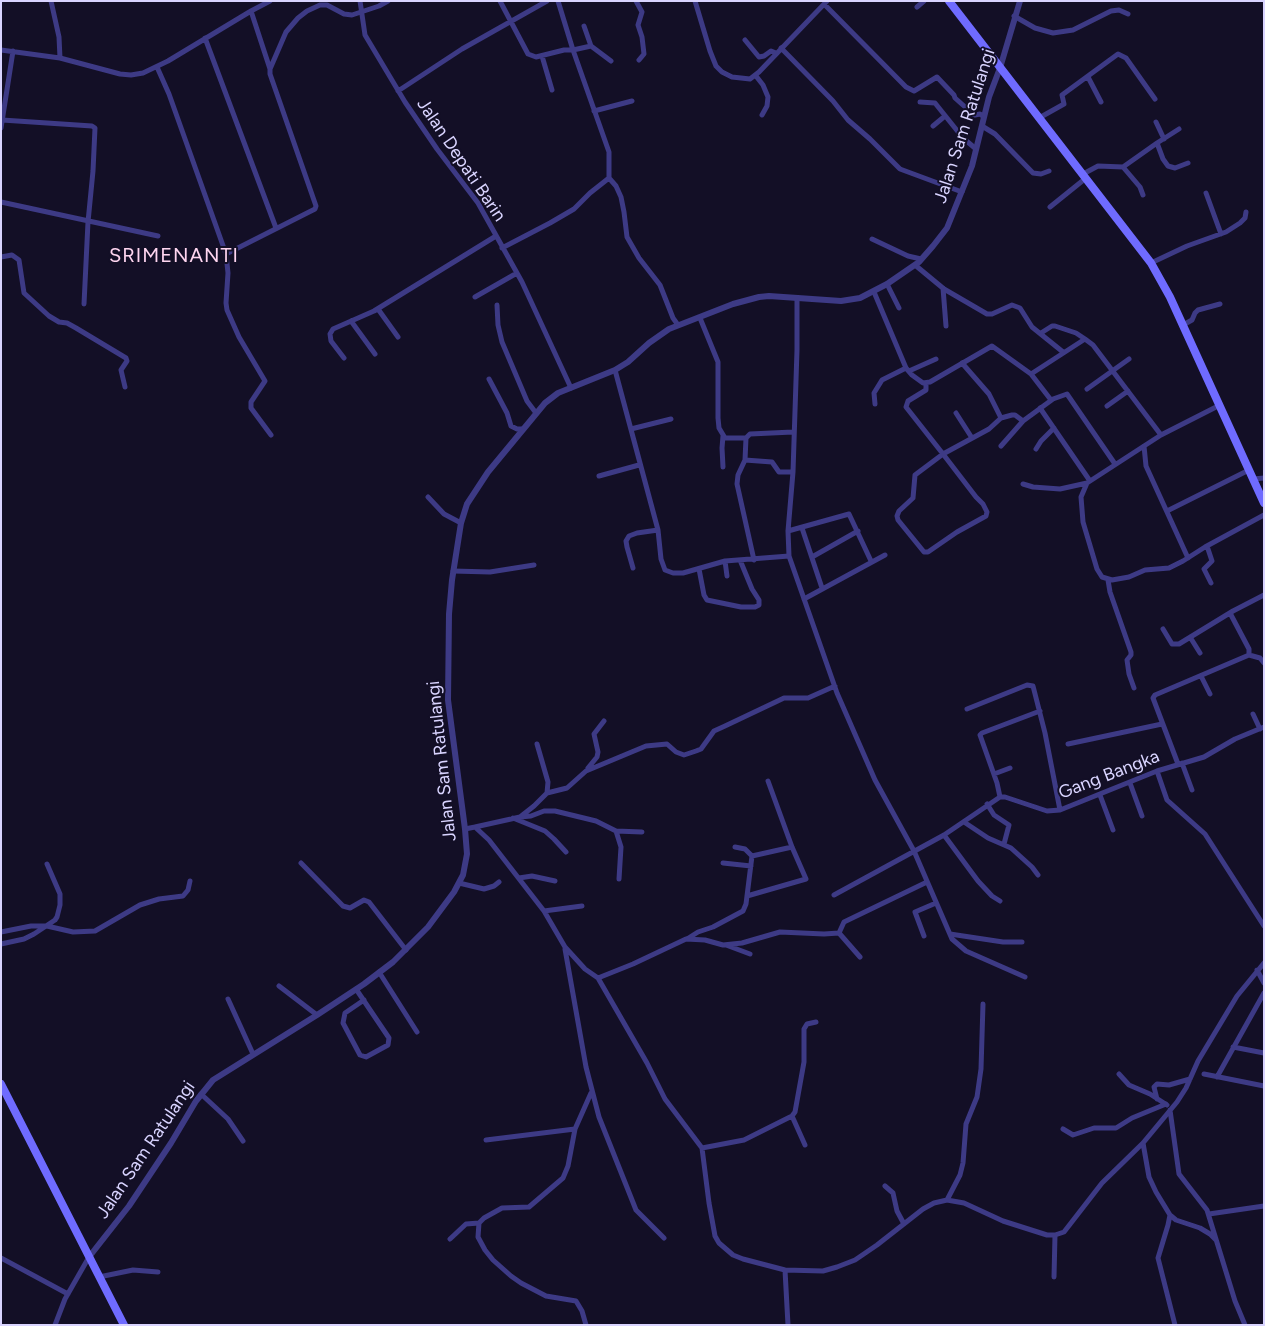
<!DOCTYPE html>
<style>
body{margin:0}
#map{position:relative;width:1265px;height:1326px;overflow:hidden;background:#130f26;font-family:Figtree,sans-serif}
canvas{display:block}
.frame{position:absolute;inset:0;border:2px solid #d9d4ff;pointer-events:none}
</style>
<div id="map">
<canvas width="1265" height="1326"></canvas>
<div class="frame"></div>
</div>
<script>
const g = document.querySelector('canvas').getContext('2d');
g.lineJoin = 'round';
const shape = rows => new Path2D(rows.map(r => 'M' + r).join(''));
function strokePath(path, color, width, dash) { g.strokeStyle = color; g.lineWidth = width; g.lineCap = dash ? 'butt' : 'round'; g.setLineDash(dash || []); g.stroke(path); }
function label(font, color, halo, rows, align = 'center') {
  g.font = font + ' Figtree,sans-serif'; g.lineWidth = 4; g.setLineDash([]); g.textBaseline = 'middle'; g.strokeStyle = halo; g.fillStyle = color; for (const [text, x, y, turn = 0] of rows) {
    g.save(); g.translate(x, y); g.rotate((+turn || 0) * Math.PI / 180); g.textAlign = isNaN(turn) ? turn : align; if (halo) g.strokeText(text, 0, 0); g.fillText(text, 0, 0); g.restore();
  }
}
const minor = shape([
 [51,1,59,37,60,58],
 [360,1,365,35,405,102,437,149,478,203,522,282,571,388],
 [500,1,528,54,536,57,564,50,573,50,609,152,609,178,616,186,621,197,624,212,627,237,639,258,660,285,673,318,678,325],
 [558,1,573,50,591,46,584,26],
 [636,1,642,12,638,25,642,37,644,54,639,60],
 [695,1,710,51,716,66,722,72,732,77,750,79,759,72,827,1],
 [824,4,906,87,914,91,937,77,954,95,955,98,973,114,975,115,980,114,984,117],
 [917,7,924,1],
 [1014,16,1035,28,1053,33,1073,30,1111,11,1119,10,1128,14],
 [205,38,276,228],
 [745,40,759,57,764,56,771,51,776,53],
 [591,46,611,61],
 [781,48,833,101,848,120,870,139,900,169,962,192],
 [1,50,60,58,120,74,131,75,143,73,168,61,251,11,270,1],
 [542,56,552,90],
 [157,67,169,94,226,254,228,273,226,303,227,310,239,337,265,381,251,402,251,408,271,435],
 [270,69,286,32,298,18,307,11,320,5,327,5,344,14,352,15,379,6,388,1],
 [756,76,763,85,768,97,767,106,762,115],
 [1088,77,1101,102],
 [398,91,462,49,547,1],
 [920,102,935,103,963,138,976,149],
 [594,111,632,101],
 [1039,118,1064,104,1062,95,1118,54,1126,58,1155,99],
 [2,120,92,126,95,128,93,171,88,222,84,304],
 [1156,122,1164,139],
 [933,126,945,116],
 [982,126,995,134,1033,173,1041,174,1049,171],
 [1,128,13,51],
 [1157,143,1179,129],
 [1123,167,1140,187,1143,195],
 [1083,174,1098,166,1123,167,1157,143,1163,159,1168,166,1175,168,1188,163],
 [1206,193,1221,234],
 [1,202,158,236],
 [1050,207,1086,178],
 [872,239,908,256,921,259],
 [502,248,550,223,574,209,590,193,609,178],
 [226,254,315,209,316,206,270,74,270,69,251,11],
 [1,257,12,255,19,260,24,293,49,316,59,322,67,323,76,328,126,358,127,361,121,370,125,387],
 [1151,263,1187,246,1226,232,1240,223,1245,218,1246,212],
 [915,265,944,289,987,314,992,314,1012,305,1020,308,1032,327,1063,352],
 [887,284,899,308],
 [943,288,946,326],
 [874,292,906,368,912,375,923,383,930,382,992,346,1031,374,1085,339,1093,345,1161,435],
 [475,297,517,273],
 [797,298,797,350,793,472,788,531,789,556,837,693,875,780,914,851,952,939,966,951,1025,977],
 [497,305,498,325,502,342,527,401,536,413],
 [378,309,398,337],
 [700,318,718,362,718,418,719,428,725,438,746,438],
 [351,321,375,354],
 [1183,325,1192,320,1195,313,1198,310,1220,304],
 [1041,333,1052,326,1055,326,1076,333,1085,339],
 [344,358,331,341,330,334,333,329,374,311,496,236],
 [962,363,989,394,1001,418],
 [615,370,658,530,661,559,665,570,673,573,683,573,725,561,789,556],
 [909,371,936,359],
 [1031,374,1051,400],
 [489,379,507,413,511,426,517,429,522,429],
 [926,383,926,390,908,401,906,407,943,454,976,497,983,504,987,512,986,516,957,532,928,552,924,552,898,520,897,516,899,511,913,498,915,475,943,454,989,429,1001,418,1012,415,1015,415,1023,421,1053,399,1067,394,1115,464],
 [1087,389,1129,359],
 [875,404,874,393,882,380,906,368],
 [1220,405,1161,435,1087,483,1081,497,1083,522,1097,569,1102,577,1112,580,1129,577,1145,570,1169,568,1183,561,1205,547,1264,515],
 [1107,406,1128,391],
 [1040,408,1090,481],
 [956,413,972,438],
 [631,429,671,419],
 [723,436,722,448,723,467],
 [1001,446,1023,421],
 [1144,446,1146,466,1188,558],
 [1036,449,1041,441,1054,428],
 [745,460,772,462,779,472,793,472],
 [599,476,639,465],
 [1253,479,1264,478],
 [1023,484,1033,487,1060,489,1087,483],
 [428,497,444,514,461,523],
 [1167,511,1249,470],
 [802,528,822,588],
 [788,531,849,514,871,561],
 [1207,546,1212,561,1204,569,1211,583],
 [812,557,858,531],
 [754,560,737,484,738,475,745,460,746,438,750,434,793,432],
 [725,561,727,576],
 [633,568,627,547,626,541,629,536,637,533,658,530],
 [699,569,704,595,707,600,741,607,755,607,759,605,759,600,752,589,740,560],
 [453,571,490,572,534,565],
 [1108,580,1110,592,1131,652,1131,655,1127,660,1129,674,1134,688],
 [804,599,885,555],
 [1163,629,1172,644,1179,644,1233,611,1264,595],
 [1190,637,1200,653],
 [1249,655,1260,658,1264,663],
 [1201,676,1210,694],
 [967,709,1027,685,1033,686,1045,733,1060,810],
 [1253,714,1260,729],
 [1068,744,1162,724],
 [1182,763,1192,790],
 [1178,764,1153,698,1155,695,1249,655,1249,649,1230,613],
 [588,768,597,757,598,752,594,734,604,721],
 [1157,771,1167,800,1205,834,1264,926],
 [994,774,1010,768],
 [1130,783,1142,816],
 [547,793,567,788,586,771,646,746,667,744,676,752,684,755,696,751,701,749,714,731,725,726,784,698,808,698,835,686],
 [1100,795,1113,830],
 [1000,797,997,783,980,735,982,733,1040,711],
 [987,804,994,815,1009,825,1004,844],
 [520,817,531,816,544,811,555,811,596,821,616,831,621,847,619,879],
 [513,818,545,831,554,839,566,852],
 [964,822,988,838,1011,848,1032,867,1038,875],
 [475,827,520,817,534,806,547,793,548,782,537,744],
 [465,829,475,827,489,840,544,911,565,947,585,969,598,978,647,1063,665,1099,702,1148,709,1203,715,1236,719,1243,733,1255,743,1259,785,1270,823,1271,837,1267,855,1260,877,1245,923,1209,934,1203,947,1200,964,1203,1003,1221,1047,1235,1055,1235,1064,1232,1102,1183,1143,1143,1177,1102,1186,1088,1198,1061,1237,996,1264,963],
 [616,831,642,832],
 [944,835,978,881,992,896,1000,901],
 [735,847,745,849,752,856],
 [301,863,343,906,350,908,364,900,369,902,406,950],
 [723,863,751,866],
 [519,878,532,876,555,881],
 [459,883,484,889,494,886,499,882],
 [834,895,944,835,1000,797,1005,797,1047,811,1060,810,1157,771,1204,757,1235,739,1264,727],
 [747,896,806,879,792,847,768,781],
 [544,911,582,906],
 [1,932,31,926,47,926,73,932,95,931,140,905,159,899,183,896,188,890,190,881],
 [839,933,860,957],
 [950,934,1003,942,1022,942],
 [924,936,915,912,936,903],
 [687,939,698,932,713,927,743,911,746,904,752,856,792,847],
 [1,944,24,939,34,934,55,920,57,917,60,905,60,894,47,864],
 [726,945,750,954],
 [565,949,586,1067,599,1117,636,1210,664,1238],
 [1257,970,1264,983],
 [379,972,417,1032],
 [598,978,633,964,686,939,705,940,723,945,742,943,780,932,824,934,839,933,844,922,927,882],
 [279,986,317,1015],
 [356,989,389,1038,388,1045,366,1057,360,1055,343,1023,345,1013,364,1000],
 [228,999,253,1054],
 [1233,1047,1264,1053],
 [1119,1074,1129,1085,1150,1094,1167,1105],
 [1204,1074,1264,1086],
 [1217,1077,1264,993],
 [201,1094,228,1119,243,1141],
 [1157,1099,1154,1087,1157,1084,1169,1085,1190,1079],
 [1170,1110,1179,1174,1207,1210,1235,1301,1245,1325],
 [792,1116,795,1112,804,1062,804,1029,807,1024,816,1022],
 [575,1129,568,1166,563,1178,529,1207,502,1208,484,1218,479,1223,478,1237,485,1250,493,1260,511,1276,521,1283,546,1296,576,1301,582,1311,586,1325],
 [1063,1129,1073,1135,1094,1128,1116,1128,1132,1118,1166,1104],
 [486,1140,575,1129,591,1093],
 [1143,1143,1149,1177,1156,1192,1170,1215,1176,1220,1200,1228,1210,1234,1216,1240],
 [702,1148,744,1140,792,1116,805,1145],
 [885,1186,893,1193,897,1211,904,1224],
 [947,1200,960,1175,963,1163,966,1124,977,1097,981,1069,983,1004],
 [1209,1214,1264,1206],
 [1170,1215,1168,1225,1158,1258,1175,1325],
 [450,1239,466,1224,479,1223],
 [1,1258,68,1294],
 [785,1270,788,1325],
 [99,1277,133,1270,158,1272],
 [1054,1277,1055,1235],
 [55,1325,65,1299,89,1257]
]);
const tertiary = shape([
 [89,1257,129,1206,171,1143,196,1101,213,1080,317,1015,364,984,393,962,428,927,454,892,463,875,467,854,465,829,448,700,449,614,452,580,461,523,467,504,488,472,545,403,558,393,615,370,628,362,649,343,669,329,733,304,759,297,769,296,841,301,860,298,887,284,919,262,933,246,947,228,972,166,989,97,1000,68,1020,1]
]);
const secondary = shape([
 [949,1,1151,263,1170,297,1264,503],
 [1,1084,124,1325]
]);
const streetNames = [
 ["Jalan Sam Ratulangi",965,126,-72],
 ["Jalan Depati Barin",461,160,56],
 ["Jalan Sam Ratulangi",442,761,-96],
 ["Gang Bangka",1109,775,-21],
 ["Jalan Sam Ratulangi",146,1150,-56]
];
const quarterNames = [
 ["SRIMENANTI",174,256]
];
strokePath(minor, '#3d3a85', 5);
strokePath(tertiary, '#3d3a85', 6);
strokePath(secondary, '#6f6bff', 8);
label('18px', '#d9d4ff', '#130f26', streetNames);
g.letterSpacing = '1px';
label('20px', '#ffd6f0', '#130f26', quarterNames);
g.letterSpacing = '0px';
</script>
